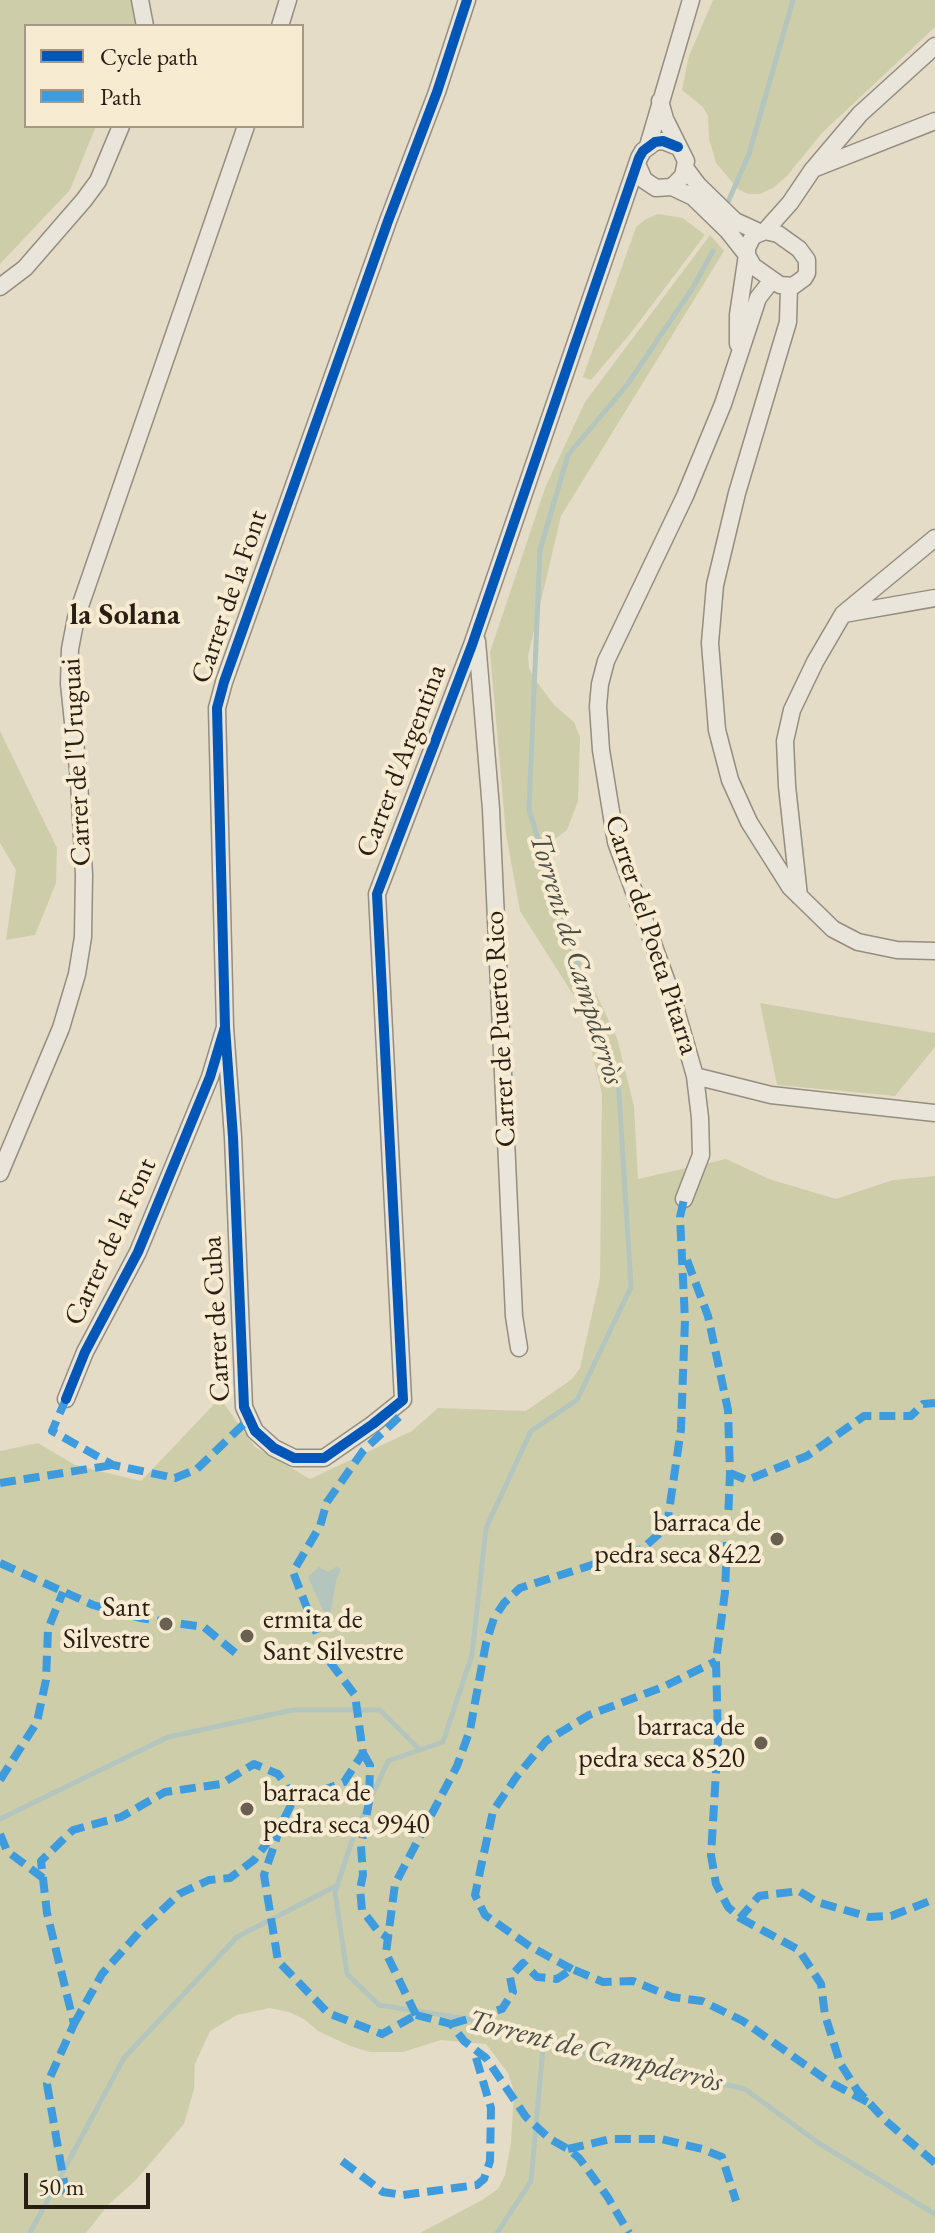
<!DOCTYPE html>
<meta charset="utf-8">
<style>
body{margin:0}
#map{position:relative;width:935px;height:2233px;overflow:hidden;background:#e5dcc7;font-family:"EB Garamond",serif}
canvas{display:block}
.legend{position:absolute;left:24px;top:24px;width:280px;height:104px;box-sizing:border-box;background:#f7ebd2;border:2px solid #a49986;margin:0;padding:10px 14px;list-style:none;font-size:24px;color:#281e13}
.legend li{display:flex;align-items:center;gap:16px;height:40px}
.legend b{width:40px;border:2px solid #a49986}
.scale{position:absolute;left:24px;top:2173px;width:126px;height:36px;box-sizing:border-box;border:4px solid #281e13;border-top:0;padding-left:10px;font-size:24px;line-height:28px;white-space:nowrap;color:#281e13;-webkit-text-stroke:6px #f7ebd2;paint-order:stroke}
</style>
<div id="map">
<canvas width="935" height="2233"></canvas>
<ul class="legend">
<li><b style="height:10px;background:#0057b8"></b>Cycle path</li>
<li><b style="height:10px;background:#3d9bde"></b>Path</li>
</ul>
<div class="scale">50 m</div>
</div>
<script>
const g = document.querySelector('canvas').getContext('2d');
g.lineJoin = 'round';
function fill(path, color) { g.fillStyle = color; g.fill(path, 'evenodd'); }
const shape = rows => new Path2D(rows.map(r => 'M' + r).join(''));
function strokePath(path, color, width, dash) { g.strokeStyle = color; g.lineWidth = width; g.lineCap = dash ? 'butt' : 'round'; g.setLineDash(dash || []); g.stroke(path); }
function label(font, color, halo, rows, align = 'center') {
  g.font = font + ' "EB Garamond",serif'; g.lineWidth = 8; g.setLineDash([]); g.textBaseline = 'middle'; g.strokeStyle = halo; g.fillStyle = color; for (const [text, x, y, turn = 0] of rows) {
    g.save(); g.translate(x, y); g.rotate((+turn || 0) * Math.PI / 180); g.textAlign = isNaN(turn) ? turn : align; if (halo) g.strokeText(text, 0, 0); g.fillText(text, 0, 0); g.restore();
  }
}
const green = shape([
 [0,0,148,0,137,26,26,26,26,126,96,126,70,190,0,264],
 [713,0,935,0,935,27,822,133,787,176,773,188,760,194,748,194,738,189,716,163,709,139,708,116,703,107,682,90,689,56],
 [658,214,683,218,705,235,630,334,591,380,583,377,636,227,646,219],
 [710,235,724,251,561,516,528,656,529,668,534,678,554,705,574,722,580,737,578,801,567,830,547,845,550,879,576,951,617,1038,634,1106,638,1179,726,1159,769,1179,836,1199,893,1180,935,1176,935,2233,420,2233,482,2200,498,2189,505,2175,511,2143,514,2092,508,2073,486,2044,441,2040,403,2052,370,2052,350,2046,318,2031,304,2019,289,2012,270,2008,237,2015,210,2031,195,2064,194,2089,184,2124,135,2181,108,2205,86,2233,0,2233,0,1451,38,1443,75,1465,141,1481,220,1398,255,1447,310,1479,412,1431,438,1408,526,1411,572,1379,580,1368,600,1278,602,1094,581,1007,520,911,506,834,490,652,545,488,585,402],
 [0,731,57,848,56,883,35,935,6,940,16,870,0,843],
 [760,1003,935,1033,935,1047,895,1096,777,1085]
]);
const water = shape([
 [319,1567,328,1572,336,1567,341,1569,336,1581,329,1623,308,1577]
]);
const stream = shape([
 [728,202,749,154,793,0],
 [713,251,692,289,627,385,568,455,540,550,529,809,565,931,595,1008,618,1078,631,1287,577,1400,531,1431,486,1528,472,1655,443,1742,388,1761,354,1835,335,1892,347,1974,379,2005,524,2028,586,2053,745,2089,820,2144,935,2214],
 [0,1819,168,1737,293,1710,380,1710,420,1750],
 [30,2233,124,2058,237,1937,338,1885],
 [497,2233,531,2181,544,2037]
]);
const street = shape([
 [140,0,145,26],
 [280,26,288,0],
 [648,146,691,0],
 [638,166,644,180,656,188,672,187,683,176,686,161,665,119,660,101],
 [815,167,860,114,935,46],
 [686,169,698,185,735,221,759,232],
 [672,187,693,197,728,231,747,255,753,266,780,285,793,286,804,278,807,273,807,260,799,249,778,234,765,231,753,236,747,248,747,255,738,315,738,344],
 [765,231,790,203,813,169,935,121],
 [789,286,788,322,737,493,715,585,710,643,717,730,730,780,749,822,790,887,833,929,858,942,897,950,935,951],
 [0,287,25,268,84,200,98,181,121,126],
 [844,614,935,598],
 [477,641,491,809,514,1316,519,1348],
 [799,896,787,786,785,741,792,710,815,662,843,614,935,538],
 [225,1027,233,1137,244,1407,255,1431,274,1448,294,1458,324,1458,373,1424,403,1400,377,894,472,645,639,158,643,151,655,142,663,141,678,147],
 [695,1076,771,1095,935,1113],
 [0,1173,61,1028,77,974,83,937,84,875,79,780,69,684,70,649,76,618,246,126],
 [684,1199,701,1155,700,1118,695,1076,672,996,616,842,601,750,598,706,600,684,606,661,685,496,723,404,758,298,772,280],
 [66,1399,85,1352,138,1252,210,1077,225,1027,217,708,224,682,388,221,437,92,467,0]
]);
const quiet = shape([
 [687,1260,708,1316,728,1410,730,1473,725,1592,716,1661,718,1739,711,1855,716,1884,728,1907,740,1918,759,1896,799,1891,817,1902,869,1917,891,1916,935,1899],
 [66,1399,52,1431,113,1465,175,1478,197,1469,248,1420],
 [399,1417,363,1451,327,1502,320,1526,293,1572,326,1657,355,1695,363,1753,344,1782,292,1803,281,1825,264,1875,278,1961,328,2013,382,2034,416,2015],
 [730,1473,747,1480,807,1456,864,1416,911,1416,923,1404,935,1403],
 [0,1483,113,1465],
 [0,1563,93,1605,140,1618,204,1627,239,1656],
 [363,1753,370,1765,369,1802,361,1846,363,1875,360,1889,362,1910,378,1931,388,1938],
 [0,1780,37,1722,46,1680,48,1629,63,1592],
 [0,1834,7,1851,43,1878],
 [740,1918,799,1950,821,1984,825,2015,840,2063,857,2090,886,2121,935,2163],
 [572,1969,531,1947,485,1915,475,1895,493,1811,517,1776,546,1741,589,1715,663,1687,716,1661],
 [416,2015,386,1953,395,1884,457,1766,470,1730,486,1643,494,1618,504,1603,520,1588,642,1549,661,1532,668,1518,681,1429,685,1320,680,1217,684,1199],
 [416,2015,451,2024,464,2041,486,2058,526,2117,550,2139,568,2149,579,2158,607,2196,629,2233],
 [74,2024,102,1974,141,1930,179,1894,209,1880,230,1878,254,1860,273,1835],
 [451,2024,502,2009,513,1992,510,1977,523,1963,537,1977,557,1979,572,1969,603,1982,633,1981,672,1997,702,2001,743,2021,828,2081,869,2103],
 [568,2149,611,2139,661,2139,702,2149,722,2157,736,2201],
 [342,2161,383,2192,403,2195,477,2185,484,2179,490,2161,491,2108,474,2051],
 [66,2194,47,2084,74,2024,47,1913,41,1861,73,1830,121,1817,165,1792,221,1784,254,1764,278,1774,286,1785,292,1803]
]);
const cycleway = shape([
 [225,1027,233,1137,244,1407,255,1431,274,1448,294,1458,324,1458,373,1424,403,1400,377,894,472,645,639,158,643,151,655,142,663,141,678,147],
 [66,1399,85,1352,138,1252,210,1077,225,1027,217,708,224,682,388,221,437,92,467,0]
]);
const markers = [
 [777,1539,8,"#6a6052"],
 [166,1624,8,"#6a6052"],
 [247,1636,8,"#6a6052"],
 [761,1743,8,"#6a6052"],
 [247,1809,8,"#6a6052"]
];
const streetNames = [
 ["Carrer de la Font",230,597,-71],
 ["Carrer d'Argentina",402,761,-69],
 ["Carrer de l'Uruguai",77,762,-93],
 ["Carrer del Poeta Pitarra",651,935,72],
 ["Carrer de Puerto Rico",501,1029,-93],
 ["Carrer de la Font",111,1242,-65],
 ["Carrer de Cuba",217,1319,-93]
];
const poiNames = [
 ["barraca de",761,1523],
 ["pedra seca 8422",761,1555],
 ["Sant",150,1608],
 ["Silvestre",150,1640],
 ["ermita de",263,1620,"left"],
 ["Sant Silvestre",263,1652,"left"],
 ["barraca de",745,1727],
 ["pedra seca 8520",745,1759],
 ["barraca de",263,1793,"left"],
 ["pedra seca 9940",263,1825,"left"]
];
const neighbourhoodNames = [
 ["la Solana",125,616]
];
const waterNames = [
 ["Torrent de Campderròs",576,959,73],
 ["Torrent de Campderròs",595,2052,14]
];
fill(green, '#cdcea9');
fill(water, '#b3c5bd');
strokePath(stream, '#b3c5bd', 5);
strokePath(street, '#948d80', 19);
strokePath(street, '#eae5db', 16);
strokePath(quiet, '#3d9bde', 8, [16, 8]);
strokePath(cycleway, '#0057b8', 10);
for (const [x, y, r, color] of markers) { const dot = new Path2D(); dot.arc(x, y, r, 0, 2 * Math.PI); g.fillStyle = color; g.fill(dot); strokePath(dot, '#f7ebd2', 3); }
label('28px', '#281e13', '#f7ebd2', streetNames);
label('28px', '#281e13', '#f7ebd2', poiNames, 'right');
label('bold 30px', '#281e13', '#f7ebd2', neighbourhoodNames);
label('italic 30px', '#4b4d45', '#f7ebd2', waterNames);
</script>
